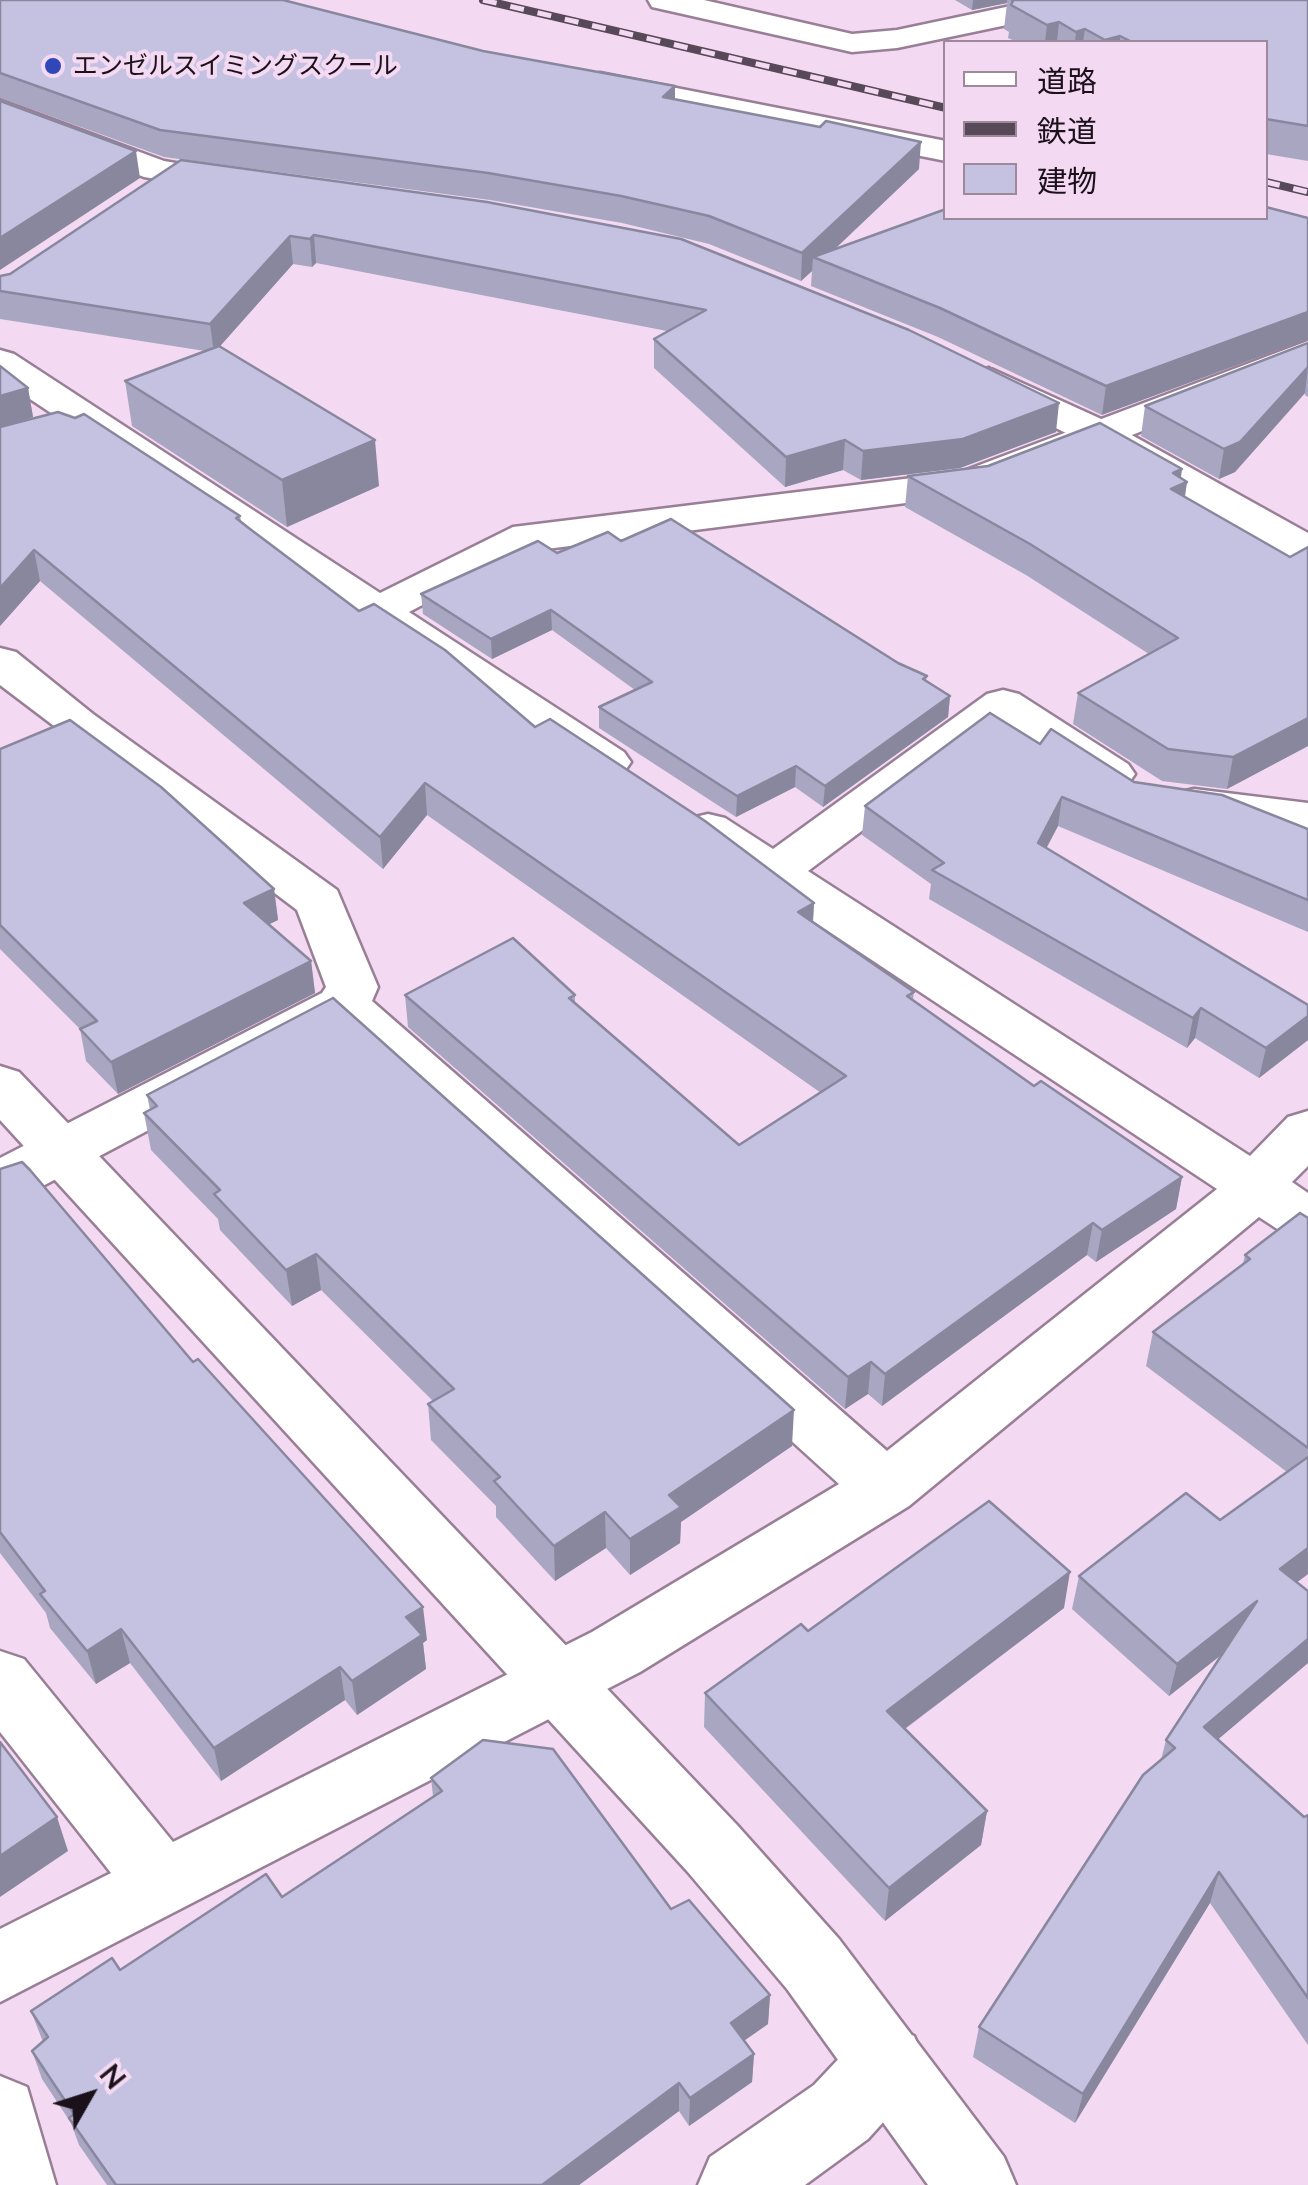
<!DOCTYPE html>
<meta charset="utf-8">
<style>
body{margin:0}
#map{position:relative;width:1308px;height:2185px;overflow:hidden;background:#f4d9f2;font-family:Lato,"Noto Sans JP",sans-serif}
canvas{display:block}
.legend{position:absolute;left:943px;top:40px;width:325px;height:180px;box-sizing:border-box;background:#f4d9f2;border:2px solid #9d899c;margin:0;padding:12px 18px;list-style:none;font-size:30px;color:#1a111a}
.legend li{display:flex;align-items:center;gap:20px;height:50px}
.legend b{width:50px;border:2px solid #9d899c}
.north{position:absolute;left:40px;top:2045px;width:100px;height:100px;-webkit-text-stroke:8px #f4d9f2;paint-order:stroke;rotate:51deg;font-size:28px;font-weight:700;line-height:40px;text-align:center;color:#1a111a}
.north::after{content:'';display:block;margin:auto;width:35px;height:45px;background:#1a111a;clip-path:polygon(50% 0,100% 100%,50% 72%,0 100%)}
</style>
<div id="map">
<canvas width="1308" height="2185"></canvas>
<ul class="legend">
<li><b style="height:12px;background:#fff"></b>道路</li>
<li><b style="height:12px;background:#574957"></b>鉄道</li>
<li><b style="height:28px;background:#c4c1e1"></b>建物</li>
</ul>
<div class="north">N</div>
</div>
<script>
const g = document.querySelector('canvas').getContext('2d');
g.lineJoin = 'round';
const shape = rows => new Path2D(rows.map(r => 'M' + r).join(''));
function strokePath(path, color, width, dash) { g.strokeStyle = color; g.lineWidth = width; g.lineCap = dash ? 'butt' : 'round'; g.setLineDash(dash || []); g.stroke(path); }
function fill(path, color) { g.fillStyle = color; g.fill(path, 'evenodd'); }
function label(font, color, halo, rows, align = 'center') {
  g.font = font + ' Lato,"Noto Sans JP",sans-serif'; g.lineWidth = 8; g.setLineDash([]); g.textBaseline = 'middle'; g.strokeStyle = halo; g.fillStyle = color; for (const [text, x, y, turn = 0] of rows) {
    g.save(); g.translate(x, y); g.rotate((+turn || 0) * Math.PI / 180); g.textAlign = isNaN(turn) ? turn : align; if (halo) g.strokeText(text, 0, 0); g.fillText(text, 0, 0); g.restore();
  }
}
const street = shape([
 [648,0,704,0,852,34,897,30,1039,0,1098,0,1083,9,897,48,852,52,652,7,648,0],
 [600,73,946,141,946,161,588,90,584,83,588,76,600,73],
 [1308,341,1308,366,984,493,523,552,409,612,624,752,631,762,624,772,607,776,590,772,0,379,0,350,14,354,380,593,513,527,961,472,1308,341],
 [0,648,16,652,93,714,337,890,378,987,372,1001,887,1451,1217,1189,691,840,683,829,691,818,708,814,725,818,773,849,987,694,1003,690,1019,694,1128,764,1135,774,1128,784,1111,789,1094,784,1004,725,808,871,1250,1156,1288,1117,1308,1111,1308,1166,1292,1182,1308,1193,1308,1242,1288,1236,1259,1217,909,1506,640,1672,0,2002,0,1929,111,1873,0,1732,0,1651,24,1659,173,1842,592,1632,839,1484,338,1030,20,1198,0,1204,0,1158,322,993,326,987,297,910,0,685,0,648],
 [1194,789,1308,803,1308,833,1177,815,1170,804,1177,793,1194,789],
 [887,2025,914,2036,925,2062,914,2088,868,2139,805,2185,698,2185,710,2157,814,2085,860,2036,887,2025],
 [0,2076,27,2087,56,2185,0,2185,0,2076]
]);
const secondary = shape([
 [0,100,164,161,240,174,252,177,257,184,252,191,240,194,144,177,0,122,0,100],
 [989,368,1110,423,1308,533,1308,564,1293,560,1082,441,975,388,969,380,975,372,989,368],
 [0,1066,19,1072,737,1825,839,1939,1004,2157,1016,2185,928,2185,787,1989,687,1871,0,1120,0,1066]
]);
const rail = shape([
 [483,0,946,108],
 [1266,182,1308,192]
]);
const wall = shape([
 [0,0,483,51,675,86,675,99,919,169,835,249,1266,218,1102,415,938,337,811,286,812,271,801,281,709,244,622,223,490,200,164,157,0,98],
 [955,0,1308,0,1308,161,1266,154,1266,42,1017,42,1008,38,1009,32,1004,29,1007,3,972,10],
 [487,202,1056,432,960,468,861,480,843,470,785,487,654,368,654,339,667,331,316,263,312,267,293,264,220,346,379,486,287,527,132,426,125,381,205,351,0,319,0,276],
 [1308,343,1308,397,1305,395,1305,393,1235,472,1219,479,1141,436,1145,406],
 [0,366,28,388,33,417,11,424,58,412,75,418,84,414,240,516,241,521,250,529,359,611,374,604,445,650,535,727,550,719,705,821,814,903,813,923,914,992,913,1000,1034,1086,1041,1081,1182,1177,1176,1209,1096,1262,1087,1255,882,1406,868,1394,845,1409,408,1027,405,995,513,938,575,995,575,1004,739,1145,821,1093,427,815,383,869,40,581,0,626],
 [908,476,1187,482,1185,497,1290,557,1308,547,1308,746,1227,789,1162,781,1073,724,1078,693,1149,654,1026,575,905,507],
 [621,541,927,676,926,681,950,696,948,717,823,807,795,787,736,817,599,728,599,707,635,690,552,630,492,659,423,614,421,594,557,553],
 [1040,744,1134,782,1308,829,1308,932,1058,826,1046,848,1308,1005,1308,1040,1259,1078,1195,1038,1187,1048,929,899,931,884,862,835,865,806],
 [0,749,274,889,278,920,268,925,311,961,315,993,118,1094,86,1061,80,1029,0,949],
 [147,1095,792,1446,681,1522,680,1543,630,1575,606,1548,555,1581,496,1517,496,1506,431,1440,428,1404,433,1401,321,1290,292,1306,220,1230,218,1219,151,1150,144,1113,150,1110],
 [0,1169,427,1640,423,1643,426,1669,357,1715,345,1700,221,1781,130,1663,96,1684,50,1628,46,1613,0,1553],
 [1308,1218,1308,1574,1297,1582,1308,1591,1308,1663,1218,1739,1304,1817,1308,1815,1308,2045,1210,1903,1075,2123,973,2057,979,2027,1161,1760,1166,1740,1222,1654,1169,1696,1072,1609,1079,1576,1220,1520,1287,1472,1146,1366,1153,1332,1243,1264,1245,1255],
 [1064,1608,905,1729,987,1811,981,1845,885,1921,704,1727,705,1693,808,1631],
 [431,1778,671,1909,770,1995,768,2024,744,2041,754,2054,752,2082,689,2126,679,2111,579,2185,107,2185,79,2145,71,2123,42,2079,32,2051,43,2042,31,2011,282,1897,433,1796]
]);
const shadedWall = shape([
 [973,0,1007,0,1007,3,972,10],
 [1059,22,1057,42,1045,42,1047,25],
 [1085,29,1083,42,1075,42,1076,32],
 [1120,36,1120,42,1105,42,1105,40],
 [675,86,675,112,663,97],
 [921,142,919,169,822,261,813,257,812,271,801,281,802,253],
 [136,151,140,178,0,270,0,238],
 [314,235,316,263,312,267,310,239],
 [290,236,293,264,214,353,210,324],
 [1308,312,1308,339,1102,415,1106,386],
 [1308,367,1305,393,1235,472,1219,479,1224,449],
 [28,388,33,417,0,428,0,396],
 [1059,403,1056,432,960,468,861,480,863,451],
 [375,440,379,486,287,527,282,480],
 [845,440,843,470,785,487,786,457],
 [1182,469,1180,485,1187,482,1182,512,1166,520,1173,473],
 [34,550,40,581,0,626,0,588],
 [551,610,552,630,492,659,491,639],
 [950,696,948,717,823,807,825,786],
 [1308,718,1308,746,1227,789,1233,757],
 [796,766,795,787,736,817,737,796],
 [425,783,427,815,383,869,380,837],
 [1062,797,1058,826,1034,872,1038,843],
 [274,889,278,920,248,934,244,903],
 [814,903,812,935,798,912],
 [311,961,315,993,118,1094,111,1062],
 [1201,1008,1195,1038,1187,1048,1193,1018],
 [1308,1016,1308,1040,1259,1078,1266,1048],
 [1182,1177,1176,1209,1096,1262,1102,1230],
 [1093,1223,1087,1255,882,1406,885,1374],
 [316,1254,321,1290,292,1306,286,1270],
 [871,1362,868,1394,845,1409,848,1377],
 [794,1410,792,1446,681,1522,680,1543,630,1575,630,1539,669,1495],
 [605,1512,606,1548,555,1581,554,1546],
 [1308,1548,1308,1574,1271,1602,1280,1569],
 [1070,1572,1064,1608,883,1745,887,1711],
 [1257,1601,1248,1634,1169,1696,1177,1664],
 [423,1607,427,1640,423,1643,426,1669,357,1715,352,1681,406,1617],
 [121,1629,130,1663,96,1684,87,1651],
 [1308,1639,1308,1663,1195,1759,1204,1727],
 [340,1667,345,1700,221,1781,214,1748],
 [987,1811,981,1845,885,1921,889,1888],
 [57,1817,68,1851,0,1897,0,1856],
 [1219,1872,1210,1903,1075,2123,1083,2094],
 [770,1995,768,2024,729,2051,731,2023],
 [754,2054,752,2082,689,2126,690,2098],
 [679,2083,679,2111,579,2185,542,2185]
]);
const building = shape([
 [0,0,283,0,483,51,675,86,663,97,820,127,826,121,921,142,802,253,709,216,621,196,488,173,160,130,0,73,0,0],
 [1012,0,1308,0,1308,126,1266,119,1266,42,1132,42,1120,36,1105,40,1085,29,1076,32,1059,22,1047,25,1011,5,1013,1,1012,0],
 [0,101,136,151,0,238,0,101],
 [181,160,487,202,681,239,909,330,1059,403,963,439,863,451,845,440,786,457,654,339,706,310,314,235,310,239,290,236,210,324,0,291,0,276,10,274,181,160],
 [1266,207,1308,218,1308,312,1106,386,940,308,813,257,946,209,946,218,1266,218,1266,207],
 [1308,343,1308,367,1240,442,1224,449,1145,406,1308,343],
 [219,346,375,440,282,480,125,381,219,346],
 [0,366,28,388,0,396,0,366],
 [58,412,75,418,84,414,240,516,236,518,250,529,359,611,374,604,445,650,535,727,550,719,705,821,814,903,798,912,914,992,907,996,1034,1086,1041,1081,1182,1177,1102,1230,1093,1223,885,1374,871,1362,848,1377,405,995,513,938,575,995,569,998,739,1145,846,1076,425,783,380,837,34,550,0,588,0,427,58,412],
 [1100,423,1182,469,1173,473,1187,482,1171,489,1290,557,1308,547,1308,718,1233,757,1168,749,1078,693,1178,638,1030,544,908,476,988,466,1100,423],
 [671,519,898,663,927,676,923,679,950,696,825,786,796,766,737,796,599,707,652,682,551,610,491,639,421,594,538,541,557,553,608,532,621,541,671,519],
 [990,713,1040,744,1051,729,1134,782,1222,795,1308,829,1308,900,1062,797,1038,843,1308,1005,1308,1016,1266,1048,1201,1008,1193,1018,932,870,944,863,865,806,990,713],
 [70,720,161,787,274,889,244,903,311,961,111,1062,80,1029,97,1021,0,925,0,749,70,720],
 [333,998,794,1410,669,1495,681,1507,630,1539,605,1512,554,1546,494,1481,500,1477,428,1404,454,1389,316,1254,286,1270,214,1194,220,1190,144,1113,157,1106,147,1095,333,998],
 [22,1162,30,1170,193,1362,198,1359,423,1607,406,1617,422,1635,352,1681,340,1667,214,1748,121,1629,87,1651,40,1594,45,1591,0,1532,0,1169,22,1162],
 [1300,1213,1308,1218,1308,1448,1153,1332,1250,1259,1245,1255,1300,1213],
 [1308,1457,1308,1548,1280,1569,1308,1591,1308,1639,1204,1727,1304,1817,1308,1815,1308,1998,1219,1872,1083,2094,979,2027,1143,1775,1175,1748,1166,1740,1257,1601,1177,1664,1079,1576,1186,1493,1220,1520,1308,1457],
 [989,1501,1070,1572,887,1711,987,1811,889,1888,705,1693,801,1624,808,1631,989,1501],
 [483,1740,553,1749,671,1909,689,1900,770,1995,731,2023,754,2054,690,2098,679,2083,542,2185,116,2185,69,2118,74,2114,32,2051,48,2037,31,2011,112,1958,120,1970,266,1874,282,1897,442,1791,431,1778,483,1740],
 [0,1742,57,1817,0,1856,0,1742]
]);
const markers = [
 [53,66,10,"#3047b8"]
];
const farPoinames = [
 ["エンゼルスイミングスクール",73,66]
];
strokePath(street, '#987f96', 5);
strokePath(secondary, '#987f96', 5);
fill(street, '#fff');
fill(secondary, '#fff');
strokePath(rail, '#574957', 8);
strokePath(rail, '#f4d9f2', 5, [14]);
fill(wall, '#a9a6c2');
fill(shadedWall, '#89879e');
fill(building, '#c4c1e1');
strokePath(building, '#89879e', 2.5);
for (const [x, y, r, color] of markers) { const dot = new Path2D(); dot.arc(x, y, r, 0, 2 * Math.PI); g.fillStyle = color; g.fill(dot); strokePath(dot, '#f4d9f2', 4); }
label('25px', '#1a111a', '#f4d9f2', farPoinames, 'left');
</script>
